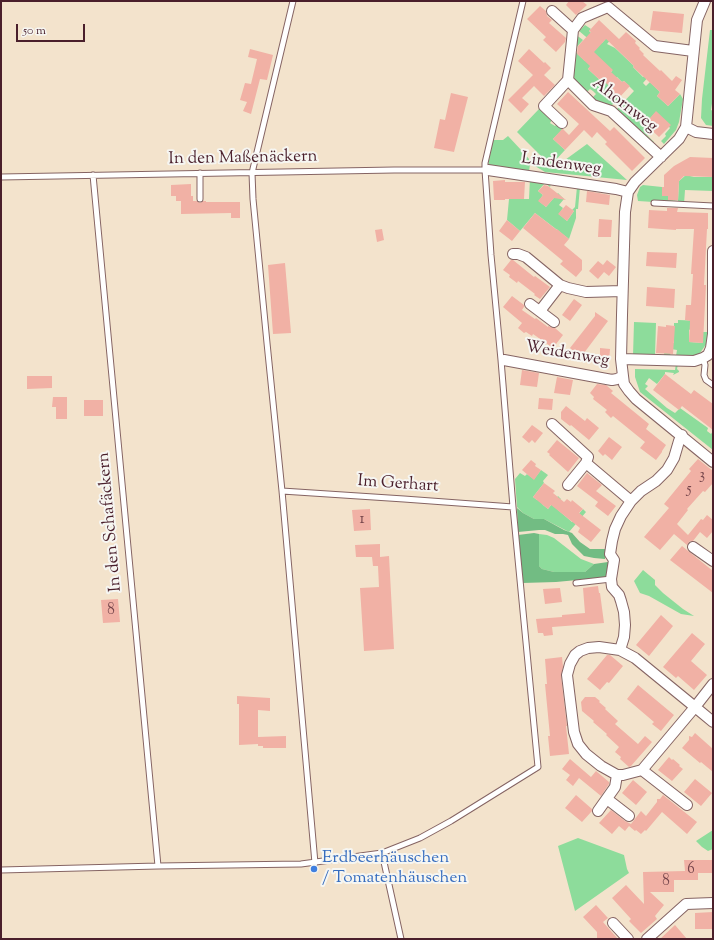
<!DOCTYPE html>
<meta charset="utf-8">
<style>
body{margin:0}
#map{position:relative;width:714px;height:940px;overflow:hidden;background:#f3e3cc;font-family:"Sorts Mill Goudy",serif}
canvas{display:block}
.frame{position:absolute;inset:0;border:2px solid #4a1f2b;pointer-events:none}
.scale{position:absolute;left:16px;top:24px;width:69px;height:18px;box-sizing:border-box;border:2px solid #4a1f2b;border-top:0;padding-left:5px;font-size:12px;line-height:14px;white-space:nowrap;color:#4a1f2b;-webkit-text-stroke:3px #f6f6f2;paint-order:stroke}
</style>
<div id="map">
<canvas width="714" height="940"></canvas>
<div class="frame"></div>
<div class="scale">50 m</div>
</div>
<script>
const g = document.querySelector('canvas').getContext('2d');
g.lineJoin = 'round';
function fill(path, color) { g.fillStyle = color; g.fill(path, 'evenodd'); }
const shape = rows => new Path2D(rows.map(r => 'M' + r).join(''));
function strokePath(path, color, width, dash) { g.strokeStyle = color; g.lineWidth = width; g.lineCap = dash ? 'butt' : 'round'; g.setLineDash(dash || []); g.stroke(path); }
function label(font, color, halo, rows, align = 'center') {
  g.font = font + ' "Sorts Mill Goudy",serif'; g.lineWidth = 4; g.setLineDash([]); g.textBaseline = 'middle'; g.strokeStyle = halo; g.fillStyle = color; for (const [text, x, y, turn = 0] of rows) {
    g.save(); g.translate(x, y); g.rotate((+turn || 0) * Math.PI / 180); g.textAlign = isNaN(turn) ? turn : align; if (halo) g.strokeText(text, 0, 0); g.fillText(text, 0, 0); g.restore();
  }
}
const green = shape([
 [585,25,591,29,589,31,602,43,610,34,613,37,607,44,615,48,634,66,633,67,643,77,656,68,643,83,646,86,650,82,660,92,657,96,668,106,680,94,683,99,679,122,676,130,664,144,661,141,666,136,665,134,670,128,656,112,645,124,652,130,647,135,654,142,651,145,615,111,634,91,624,81,622,82,617,77,609,85,614,91,612,93,618,99,612,105,607,107,591,99,596,94,593,91,590,89,585,94,571,81,575,34,583,40,574,50,585,61,591,41,579,31],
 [598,57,612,71,602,82,588,69],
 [710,30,713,30,713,97,711,110,713,111,713,126,706,125,701,118,702,99],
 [539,109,546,109,554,117,550,123,555,126,557,124,563,129,553,139,565,150,553,163,558,165,587,144,627,180,545,172,535,166,536,159,544,159,517,132],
 [508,136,523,152,529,159,530,164,529,172,488,165,493,140,503,140],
 [686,175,694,177,713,177,713,191,685,190,684,204,638,201,637,195,640,187,643,185,662,187,662,196,668,196,668,200,678,201,679,181],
 [530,178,552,181,550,187,545,183,538,191,543,195,539,201,546,207,558,193,564,199,559,205,563,208,559,214,567,221,574,211,572,210,575,207,577,187,580,187,578,209,576,209,576,218,569,239,535,213,520,231,507,220,509,199,529,199],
 [678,320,704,321,689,330,689,342,703,343,703,332,708,332,707,343,700,353,696,355,688,357,676,356,677,350,671,349,670,356,664,355,665,343,674,343,674,323,678,323],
 [634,322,656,323,655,356,633,356],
 [676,363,678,364,677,369,679,371,679,372,673,375,674,373,665,372,665,374,657,384,649,378,645,384,648,386,645,389,667,408,675,413,680,408,708,428,707,431,711,434,713,431,713,450,640,392,635,377,635,369,675,370],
 [541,470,548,475,543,481,544,483,533,497,537,500,539,499,543,505,548,509,558,496,561,499,559,502,558,510,572,522,583,509,586,512,569,532,544,519,534,519,523,513,517,507,515,479,520,473,525,476,527,474,534,479],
 [539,534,547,535,554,538,581,559,594,564,585,572,554,572,542,569,539,566],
 [643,570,655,580,655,585,663,593,683,609,694,616,681,614,649,596,640,593,634,581],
 [713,830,713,849,708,851,702,847,696,841],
 [578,838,624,855,627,869,629,873,575,911,558,846]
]);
const forest = shape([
 [517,508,523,513,534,519,544,519,564,530,572,533,580,542,590,549,605,549,605,559,594,558,584,556,572,544,568,535,563,534,555,534,545,530,539,530,518,532],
 [534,533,539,534,539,566,542,569,554,572,585,572,594,564,608,562,609,577,556,582,522,583,518,535]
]);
const building = shape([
 [569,1,582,1,587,5,576,15,566,5],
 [540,6,546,11,547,16,552,20,549,23,566,38,565,42,556,52,543,40,546,37,527,19],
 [653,11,684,14,682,33,650,30],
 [599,20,619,39,626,32,636,41,635,43,640,48,639,49,644,54,643,55,660,71,661,70,672,81,676,76,682,80,675,90,680,94,668,106,657,96,660,92,633,67,634,66,606,39,594,52,613,70,611,72,622,82,624,81,630,86,618,99,612,93,614,91,603,80,602,82,588,69,590,66,577,54,578,46,591,32,589,31],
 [250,49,273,55,267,80,260,79,251,114,243,111,247,102,240,100,245,83,251,84,257,59,248,57],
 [529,49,544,63,545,62,551,68,544,75,555,85,544,96,534,86,522,98,529,104,521,113,508,100,533,75,518,61],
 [568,92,610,131,614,127,645,158,632,171,605,144,607,142,597,132,592,138,584,130,565,150,553,139,562,129,563,129,569,135,579,124,557,104],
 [451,93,468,97,454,152,434,148,440,119,445,120],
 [656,111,671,125,659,137,645,124],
 [690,157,713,158,713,177,684,176,679,181,678,200,668,200,668,196,662,196,662,187,664,187,664,175,674,166],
 [505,180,505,182,525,182,524,199,505,199,505,200,494,200,493,181],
 [191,184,191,196,193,196,193,201,197,201,200,203,203,201,206,201,206,202,240,202,240,218,231,218,231,213,181,214,181,201,176,201,176,196,171,196,171,185],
 [544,185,548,186,566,200,554,198,546,207,538,201,543,195,538,191],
 [587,191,610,195,609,205,586,202],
 [566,205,574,211,567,221,558,214],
 [667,208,678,208,677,212,708,213,708,229,707,229,704,285,706,285,703,343,689,342,690,321,685,320,686,305,691,305,693,274,691,274,694,229,676,229,676,230,648,228,649,210,667,211],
 [535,213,557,230,557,229,569,239,564,245,582,260,582,270,576,277,560,264,563,261,523,228],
 [599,219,612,220,611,237,598,237],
 [507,220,520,231,512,241,499,231],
 [382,229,384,240,377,242,375,230],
 [647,252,677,253,676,268,646,266],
 [511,260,513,260,534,277,535,276,550,287,540,299,534,295,535,294,518,281,517,283,509,277,510,275,503,270],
 [607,260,616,267,609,276,604,272,598,279,589,271,598,261,603,265],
 [285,263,291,333,273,334,268,265],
 [647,287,675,289,674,308,646,306],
 [512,296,524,305,524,307,522,310,535,319,536,318,548,327,548,326,553,328,555,328,563,335,553,348,533,334,532,336,526,332,524,333,518,328,522,323,503,307],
 [574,299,582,305,570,321,562,315],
 [595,312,608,321,581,357,570,348,595,316],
 [666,325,675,326,673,354,656,353,658,326,666,327],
 [600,348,610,349,609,362,600,361],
 [522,370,539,373,537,387,520,385],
 [665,374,691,394,694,390,713,404,713,430,682,406,679,410,653,390],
 [27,376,52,376,52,388,27,389],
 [557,377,573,380,570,395,554,393],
 [597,384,606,385,613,391,611,393,649,424,646,429,666,445,662,451,662,452,656,460,640,448,645,442,613,416,611,418,605,412,607,410,593,399,594,397,590,393],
 [53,397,67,397,67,419,56,419,56,407,52,407],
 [539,398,553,399,552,410,538,409],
 [84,400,103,400,103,416,84,416],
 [566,406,585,421,587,418,599,428,589,440,571,425,570,426,561,419,561,412],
 [532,425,543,433,535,443,532,440,529,443,522,437],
 [609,437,622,447,612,460,605,454,603,456,598,451],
 [557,440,579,458,568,472,549,455,550,454,547,452],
 [698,459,713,471,713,483,705,492,703,491,687,509,688,510,677,524,688,535,701,519,703,520,707,515,713,520,713,531,707,538,700,532,693,541,690,541,687,545,674,534,660,550,644,537,669,508,664,504,691,471,689,469],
 [531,460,536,464,535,466,541,470,534,480,522,470],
 [587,473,602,485,596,491,616,506,608,516,595,506,598,502,577,486],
 [544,483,555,491,553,493,564,502,567,499,571,502,572,500,583,509,579,513,601,530,591,542,578,532,580,528,551,505,548,509,533,497],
 [370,509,371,530,354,531,352,510],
 [380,544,380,557,389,556,394,649,364,651,360,588,379,587,378,566,373,566,372,557,356,557,355,545],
 [682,546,713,571,713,593,670,560],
 [598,586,599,593,600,593,604,623,552,627,553,635,544,636,543,633,538,633,536,619,562,617,562,615,585,613,583,588],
 [560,588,562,602,545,604,543,589],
 [118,599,120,622,103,623,101,600],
 [661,615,673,626,649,656,636,645],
 [692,633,705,644,691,661,707,675,694,690,678,676,676,678,663,667],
 [607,655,610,655,623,666,609,683,607,682,600,690,587,679],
 [562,657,563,667,561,676,567,726,566,726,569,754,550,756,548,736,550,736,545,684,547,684,545,659],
 [638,685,674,715,661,731,652,724,654,722,627,699],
 [237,696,270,698,270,711,258,710,258,737,286,736,286,748,263,748,263,746,258,746,258,744,239,745,239,704,237,704],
 [585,697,595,697,600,701,599,702,606,708,605,709,618,721,615,724,638,744,645,736,652,742,631,766,629,767,620,759,621,757,615,752,619,747,606,735,607,734,593,722,594,721,582,711,581,702],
 [695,733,713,749,713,772,701,762,700,763,682,748,689,740,689,736,692,737],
 [669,757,672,760,673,759,680,765,679,766,683,769,672,781,658,770],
 [570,759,591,777,596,771,609,782,609,784,601,796,579,778,573,786,566,780,570,775,562,769],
 [695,779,712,793,701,806,684,792],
 [633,780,647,792,636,805,622,793],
 [576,795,592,809,592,811,582,822,565,808],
 [663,795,697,822,687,834,662,812,646,831,645,830,641,834,636,830,635,831,629,826,625,831,619,826,612,834,599,823,611,810,625,821,631,824,641,811,646,816,657,802,657,799,660,799],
 [684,860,713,860,713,873,698,873,698,880,674,880,674,892,650,892,664,905,655,916,657,919,641,933,629,921,631,919,612,898,626,885,644,904,643,872,685,871],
 [596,905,608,918,603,922,618,939,597,939,597,932,583,917],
 [713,912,713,929,695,929,695,913],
 [675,925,687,939,660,939]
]);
const service = shape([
 [293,1,252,173,253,199,267,343,282,491,315,863],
 [200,173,200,199],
 [93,175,158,866],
 [1,177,394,170,485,170],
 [654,203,713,206],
 [703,358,705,365,704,375,706,380,713,385],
 [282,491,404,499,513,507],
 [576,583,611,579],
 [382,853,401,939],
 [1,870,158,866,301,864,382,853,420,838,451,821,538,767,513,507,501,360,491,255,485,170,485,163,523,1]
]);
const minor = shape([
 [705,1,697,20,686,127,679,139,635,182,628,192,625,212,622,315,621,359,623,376,624,384,629,391,636,399,713,462],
 [552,11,573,30],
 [562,123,544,106,568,80],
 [686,127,696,132,713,134],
 [661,157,611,111,593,105,568,80,573,30,582,18,608,7,655,46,693,51],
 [488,170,616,189,628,192],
 [513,254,518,254,526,257,560,285,568,288,586,292,622,291],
 [530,304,554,322],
 [541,312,543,307,560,285],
 [621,359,694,361,703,358,708,355,711,348,713,334,713,251],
 [504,360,612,380,617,379,623,376],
 [552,424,588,457,586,463,631,501],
 [568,485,586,463],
 [693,547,713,561],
 [620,650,624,637,625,625,624,612,621,601,619,595,612,587,611,579,614,560,610,554,612,541,615,529,621,516,631,501,641,491,656,481,667,470,674,458,679,441,682,435],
 [713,684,695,707,642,770,623,775,617,775,601,766,586,754,578,744,574,732,567,675,570,664,575,655,580,651,588,648,599,647,620,650,635,658,695,707,713,722],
 [642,770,687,805],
 [607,799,629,816],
 [598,811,615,787,617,775],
 [613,923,628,939],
 [647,939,686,904,713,903]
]);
const markers = [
 [314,869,4,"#3f7fe0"]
];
const numberNames = [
 ["3",702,476],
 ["5",689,490],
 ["1",362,520],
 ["8",111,611],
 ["6",691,870],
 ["8",666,882]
];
const streetNames = [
 ["Ahornweg",624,106,38],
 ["In den Maßenäckern",243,159,-1],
 ["Lindenweg",561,165,8],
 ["Weidenweg",567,355,10],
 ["Im Gerhart",398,485,4],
 ["In den Schafäckern",111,522,-95]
];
const shopNames = [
 ["Erdbeerhäuschen",322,859],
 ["/ Tomatenhäuschen",322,879]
];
fill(green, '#8ddc9b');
fill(forest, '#72bc83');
fill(building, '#f1b1a5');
strokePath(service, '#856463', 7);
strokePath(minor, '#856463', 12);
strokePath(service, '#fff', 5);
strokePath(minor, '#fff', 10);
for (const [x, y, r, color] of markers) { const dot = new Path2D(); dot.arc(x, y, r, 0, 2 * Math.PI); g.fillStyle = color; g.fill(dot); strokePath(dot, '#f6f6f2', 1.5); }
label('15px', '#74444a', null, numberNames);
label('17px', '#4a1f2b', '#f6f6f2', streetNames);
label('17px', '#366cbe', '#f6f6f2', shopNames, 'left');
</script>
